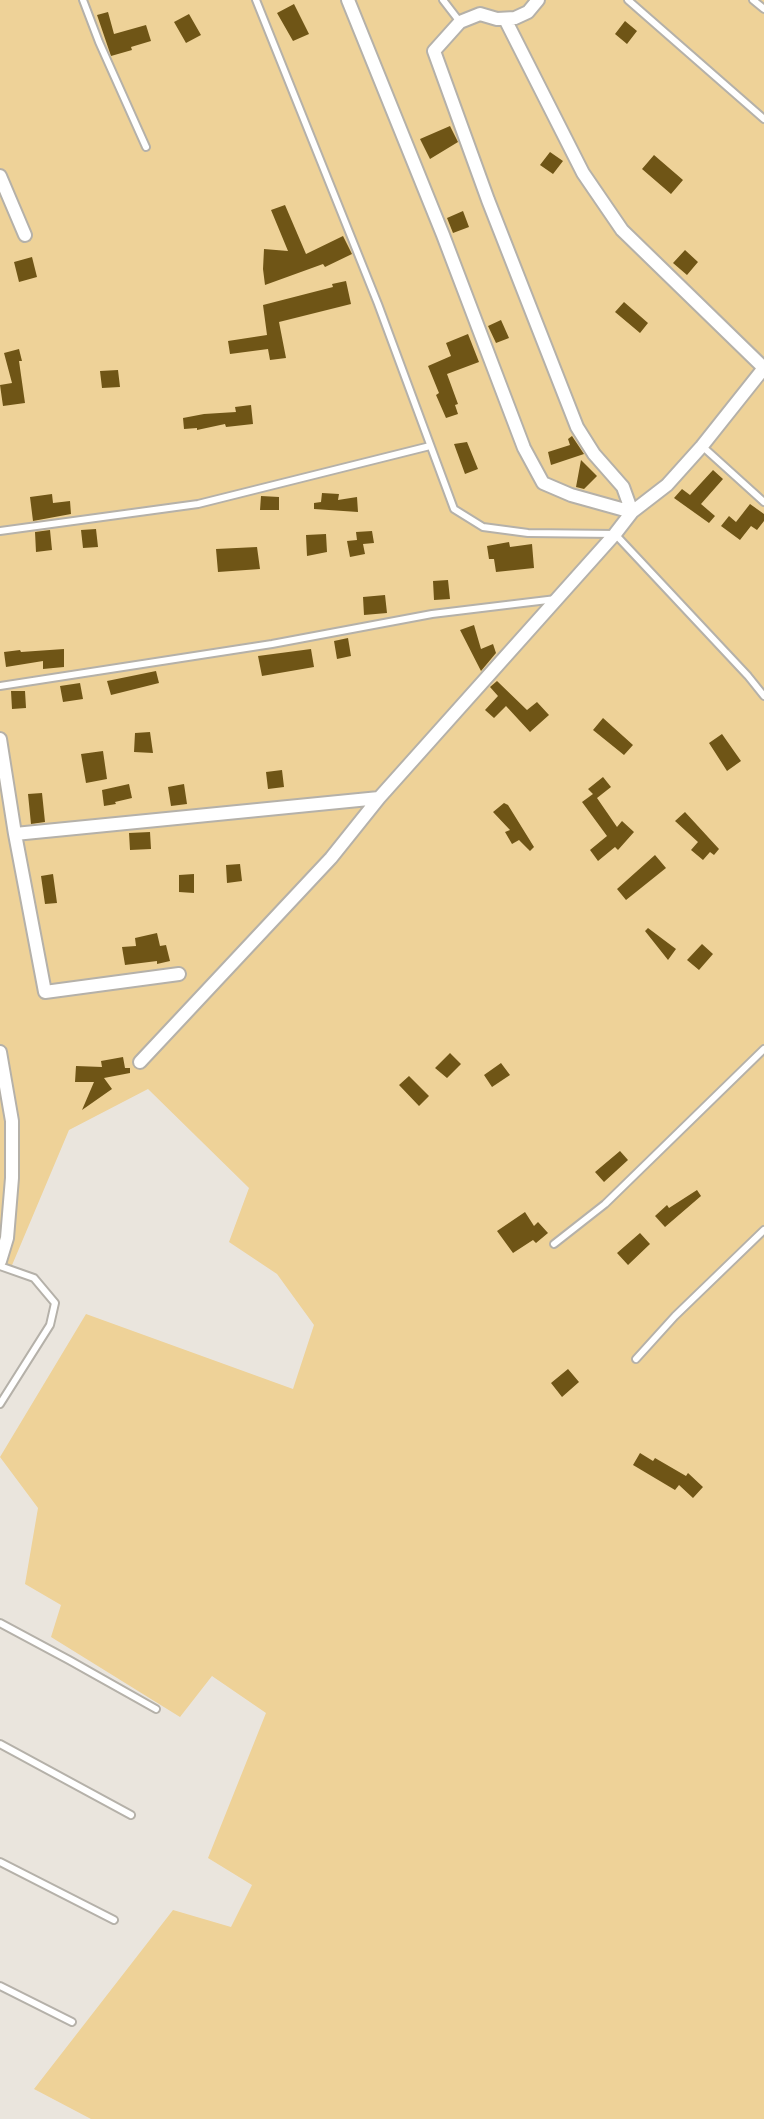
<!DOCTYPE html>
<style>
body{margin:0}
canvas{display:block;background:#eae5dd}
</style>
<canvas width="764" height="2119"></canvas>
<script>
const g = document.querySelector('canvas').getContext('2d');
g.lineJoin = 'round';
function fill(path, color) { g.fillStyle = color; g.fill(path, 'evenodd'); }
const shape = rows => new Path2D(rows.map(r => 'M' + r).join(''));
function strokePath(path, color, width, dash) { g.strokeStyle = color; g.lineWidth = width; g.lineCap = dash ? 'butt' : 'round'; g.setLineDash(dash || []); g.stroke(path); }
const green = shape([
 [0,0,764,0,764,2119,91,2119,34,2089,173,1910,231,1927,252,1885,208,1858,266,1713,212,1676,180,1717,51,1637,61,1605,25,1584,38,1508,0,1457,86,1314,293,1389,314,1325,277,1274,229,1242,249,1188,148,1089,69,1130,10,1270,0,1267]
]);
const building = shape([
 [294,4,309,34,293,41,277,13],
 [108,12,114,34,146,25,151,41,131,47,132,50,111,56,97,15],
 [189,14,201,35,186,43,174,22],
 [625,21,637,31,627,44,615,34],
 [450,126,458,142,430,159,420,139],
 [550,152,563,161,553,174,540,165],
 [654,155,683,180,671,194,642,169],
 [285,205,306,254,343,236,352,254,325,267,323,264,265,285,263,269,264,249,288,251,271,210],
 [463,211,469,227,453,233,447,218],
 [685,250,698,262,687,275,673,263],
 [32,257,37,277,19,282,14,262],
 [346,281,351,304,279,322,286,358,270,360,268,349,230,354,228,341,267,335,263,305,333,287,332,284],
 [624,302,648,323,640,333,615,312],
 [501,320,509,338,496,343,488,326],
 [468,334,479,362,447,374,458,404,455,405,458,414,446,418,436,395,439,393,428,366,451,356,446,343],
 [19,349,22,361,19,361,25,403,3,406,0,385,12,383,4,353],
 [118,370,120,387,102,388,100,371],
 [251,405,253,424,226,427,225,424,197,430,197,428,184,429,183,418,204,414,236,412,235,407],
 [572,436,584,454,551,465,548,452,570,445,568,439],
 [467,442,478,469,465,474,454,444],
 [581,460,597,476,584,489,576,487],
 [713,470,723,479,701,504,715,516,709,523,674,498,682,489,690,495],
 [322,493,339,494,338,500,357,497,358,512,314,509,314,503,321,502],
 [52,494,53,503,70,501,71,514,33,521,30,497],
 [261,496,279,497,279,510,260,510],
 [750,504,764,514,764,521,757,530,751,526,740,540,721,526,729,516,736,522],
 [96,529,98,547,83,548,81,530],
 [50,530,52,550,36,552,35,532],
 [372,531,374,543,363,544,365,554,350,557,347,541,357,540,356,532],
 [326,534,327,552,307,556,306,535],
 [509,542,510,547,532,544,534,568,496,572,494,559,489,559,487,546],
 [257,547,260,569,218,572,216,549],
 [448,580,450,599,434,600,433,581],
 [385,595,387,613,364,615,363,597],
 [474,625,481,649,493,644,496,653,481,671,460,630],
 [348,638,351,656,337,659,334,641],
 [64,649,64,667,43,669,43,661,6,667,4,652,20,650,21,652],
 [311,649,314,667,262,676,258,656],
 [156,671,159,683,111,695,107,681],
 [497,681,527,710,537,702,549,715,530,732,506,706,494,718,485,710,498,696,490,687],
 [80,683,83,699,63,702,60,686],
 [11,691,25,691,26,708,12,709],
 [603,718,633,745,624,755,593,730],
 [150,732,153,753,134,752,135,733],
 [722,734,741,761,727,771,709,743],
 [103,751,107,779,86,783,81,754],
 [282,770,284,787,268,789,266,772],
 [603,777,611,787,597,798,617,827,622,821,634,832,618,850,615,847,598,861,590,850,607,836,582,802,593,794,588,789],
 [129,784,132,798,115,802,116,804,104,806,102,790],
 [184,784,187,804,171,806,168,787],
 [42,793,45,822,31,824,28,794],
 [504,803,508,805,534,847,530,851,519,840,512,844,505,832,510,830,493,812],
 [685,812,719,849,714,855,710,852,703,860,691,850,698,842,675,821],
 [150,832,151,849,130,850,129,833],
 [655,855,666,868,626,900,617,889],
 [240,864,242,881,227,883,226,865],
 [53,874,57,903,45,904,41,876],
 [194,874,194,893,179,892,179,875],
 [648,928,676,949,668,960,645,931],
 [157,933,160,946,166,945,170,961,157,964,157,961,125,965,122,947,136,946,135,938],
 [702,944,713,954,699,970,687,960],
 [450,1053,461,1064,447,1078,435,1068],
 [123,1057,125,1068,130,1068,130,1073,104,1078,112,1089,82,1110,94,1082,75,1082,76,1066,102,1067,101,1061],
 [501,1063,510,1075,492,1087,484,1075],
 [409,1076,429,1096,419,1106,399,1085],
 [620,1151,628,1160,604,1182,595,1172],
 [697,1190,701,1196,665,1227,655,1216,667,1205,669,1208],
 [525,1212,534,1226,538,1222,548,1233,536,1243,533,1240,513,1253,497,1231],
 [640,1233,650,1244,628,1265,617,1253],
 [568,1369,579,1382,562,1397,551,1383],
 [640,1453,653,1461,655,1458,686,1476,688,1473,703,1487,693,1498,679,1485,675,1490,633,1465]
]);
const service = shape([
 [83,0,99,42,146,147],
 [256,0,378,304,454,509,483,527,528,533,615,534,748,676,764,696],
 [443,0,460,22],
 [628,0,764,119],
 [753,0,764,9],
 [702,446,764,502],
 [0,531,198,504,430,446],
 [0,686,272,644,432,614,556,599],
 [554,1244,605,1204,764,1049],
 [0,1266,34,1278,55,1303,50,1325,0,1404],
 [636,1359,675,1316,764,1230],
 [0,1623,69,1660,156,1709],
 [0,1744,131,1815],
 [0,1862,114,1920],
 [0,1986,72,2022]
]);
const minor = shape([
 [348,0,443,235,524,448,543,483,571,495,632,512],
 [538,0,528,12,515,18,497,19,480,14,460,22,434,51,488,200,577,427,594,454,623,487,632,512],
 [505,19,583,173,622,230,764,368],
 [0,176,25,235],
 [0,739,15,834,45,992,179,974],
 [15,834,379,798],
 [0,1052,12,1121,12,1178,7,1238,0,1261],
 [140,1062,331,858,379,798,615,534,632,512,667,485,702,446,764,368]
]);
fill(green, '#eed298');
fill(building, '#6f5516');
strokePath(service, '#b5b1a9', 10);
strokePath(minor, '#b5b1a9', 16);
strokePath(service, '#fff', 6);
strokePath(minor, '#fff', 12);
</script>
